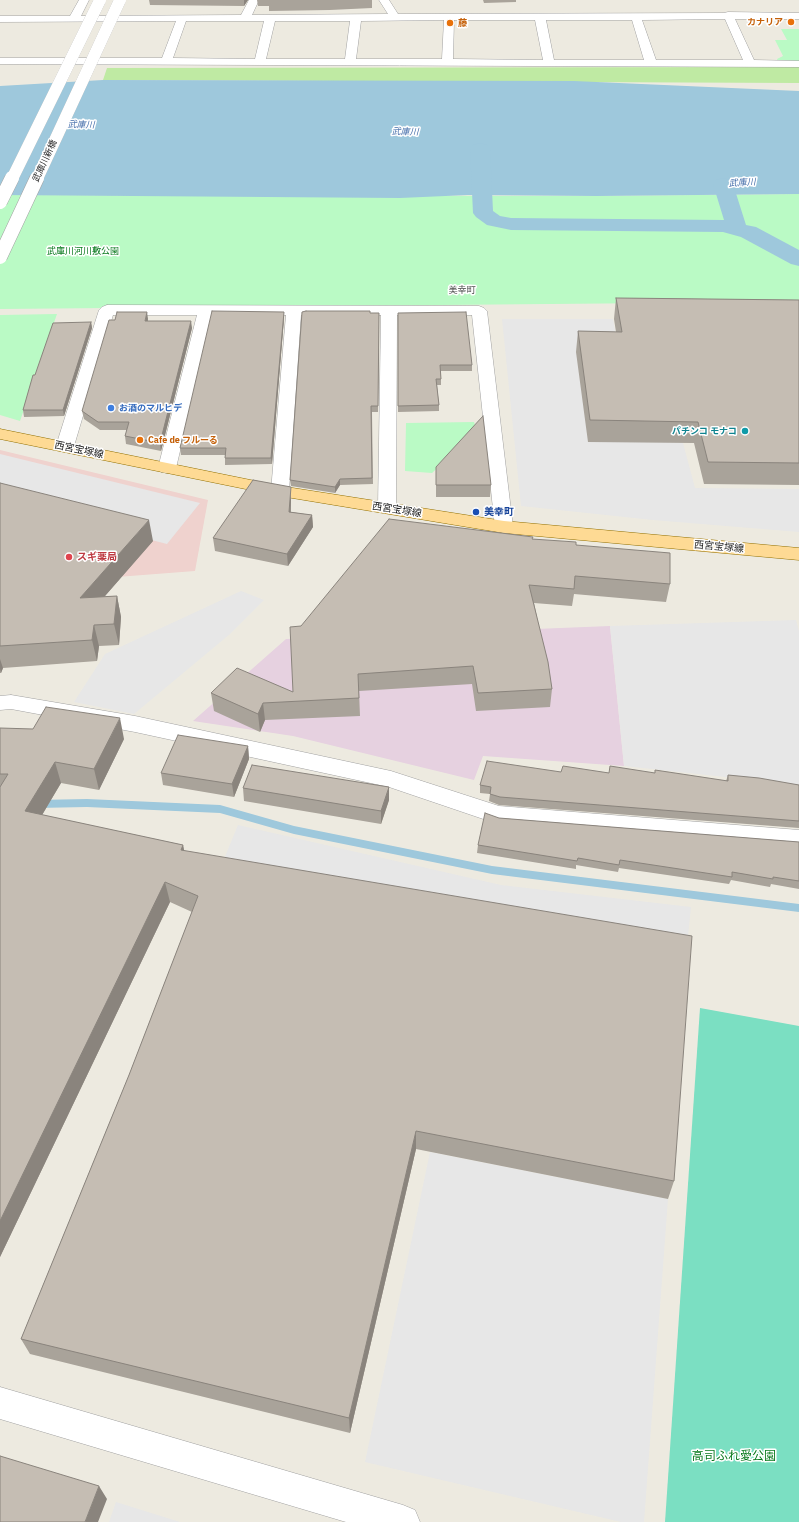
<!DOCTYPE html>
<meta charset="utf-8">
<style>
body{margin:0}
canvas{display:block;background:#edeae0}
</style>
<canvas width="799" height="1522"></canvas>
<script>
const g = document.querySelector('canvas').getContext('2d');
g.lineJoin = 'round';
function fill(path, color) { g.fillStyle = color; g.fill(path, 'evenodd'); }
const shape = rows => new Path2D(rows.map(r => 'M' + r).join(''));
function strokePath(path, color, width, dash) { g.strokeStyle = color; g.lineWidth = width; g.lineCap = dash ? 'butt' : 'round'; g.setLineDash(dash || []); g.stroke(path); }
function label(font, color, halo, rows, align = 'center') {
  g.font = font + ' "IBM Plex Sans","Noto Sans JP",sans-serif'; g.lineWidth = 3; g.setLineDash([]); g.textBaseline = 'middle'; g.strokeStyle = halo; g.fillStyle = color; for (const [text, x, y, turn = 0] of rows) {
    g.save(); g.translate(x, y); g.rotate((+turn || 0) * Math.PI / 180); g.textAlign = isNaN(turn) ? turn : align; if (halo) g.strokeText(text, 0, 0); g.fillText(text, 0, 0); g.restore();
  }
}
const commercial = shape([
 [0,450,208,500,195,571,0,586]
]);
const industrial = shape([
 [610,626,624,766,483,756,474,780,293,736,193,721,286,639]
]);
const grass = shape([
 [799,67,799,83,103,80,107,68]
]);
const park = shape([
 [781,29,799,29,799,62,778,62,777,59,783,56,775,40,787,40],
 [799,194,799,304,660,303,0,309,0,195,597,196],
 [57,314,20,421,0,415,0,315],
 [474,422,477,431,432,473,405,471,406,423]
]);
const pitch = shape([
 [700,1008,799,1026,799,1522,665,1522]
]);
const parking = shape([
 [502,319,613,319,619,352,576,352,683,443,695,488,799,489,799,532,653,520,521,506],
 [0,454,200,503,167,544,0,501],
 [241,591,264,600,230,634,134,714,74,702,105,654],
 [796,620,799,631,799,785,624,766,610,626],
 [238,825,501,885,691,907,686,956,217,876],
 [430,1152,668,1199,644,1522,621,1522,365,1462],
 [116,1502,180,1522,109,1522]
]);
const water = shape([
 [103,80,574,81,799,91,799,194,597,196,468,195,400,198,0,195,0,86]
]);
const stream = shape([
 [87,799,220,805,294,826,492,866,799,904,799,912,492,874,294,834,220,813,87,807,36,808,32,807,31,804,32,801,36,800,87,799]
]);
const canal = shape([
 [480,143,487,145,490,149,493,211,500,216,511,218,724,220,713,184,716,180,723,178,730,180,733,184,746,225,756,227,799,250,799,266,791,264,741,237,723,232,511,230,487,225,476,217,473,213,470,149,473,145,480,143]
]);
const minor = shape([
 [79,0,89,0,81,16,241,15,249,0,259,0,252,15,388,14,379,0,389,0,398,14,724,13,728,12,799,13,799,19,735,19,754,60,799,61,799,67,0,64,0,58,162,58,176,21,0,22,0,16,70,16,79,0],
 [725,19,743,60,656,60,642,20,725,19],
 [444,20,442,59,356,59,361,21,444,20],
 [454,20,535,20,543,60,453,59,454,20],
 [546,20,632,20,644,60,554,60,546,20],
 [186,21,264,21,255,59,173,58,186,21],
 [275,21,350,21,345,59,266,59,275,21],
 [107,305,479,306,484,308,487,311,513,527,510,531,504,533,498,531,495,527,472,315,397,315,396,508,393,512,387,513,381,512,378,508,381,315,301,315,289,491,286,495,280,496,274,495,271,491,286,315,212,315,176,468,173,472,167,473,161,472,158,468,197,315,113,315,74,446,71,450,65,451,59,450,56,446,99,310,102,307,107,305],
 [11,695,135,716,391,771,499,806,799,830,799,848,498,824,389,787,135,732,11,709,0,710,0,696,11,695],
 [0,1387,403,1505,415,1510,420,1522,346,1522,0,1419,0,1387]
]);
const major = shape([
 [0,429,280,486,504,521,799,548,799,560,504,533,280,496,0,439,0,429]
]);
const minorBridgeFar1 = shape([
 [12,179,100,0],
 [37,179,120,0]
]);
const minorBridge = shape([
 [0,202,12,178],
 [0,257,37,178]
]);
const wall = shape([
 [149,0,248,0,244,6,150,5],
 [257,0,372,0,372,8,330,10,269,11,269,6,258,6],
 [483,0,516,0,516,2,484,3],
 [616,298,799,300,799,485,704,484,694,443,588,442,576,352,578,331,616,332,614,319],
 [370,313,379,313,378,412,372,412,373,484,340,485,335,493,291,486,290,480],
 [398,313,472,365,472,371,441,371,441,385,437,385,439,405,439,411,398,412],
 [284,318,272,464,225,465,225,455,181,455,180,448],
 [148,319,148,321,192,328,161,451,126,444,125,436,127,430,100,430,84,419,82,411],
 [91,322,92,328,64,416,24,417,23,410,35,375],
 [436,467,491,485,490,497,436,497],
 [0,483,153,541,104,597,117,596,121,617,119,645,99,646,97,661,3,668,1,673,0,673],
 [291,499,291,512,312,515,313,527,288,566,215,551,213,538],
 [532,539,576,545,670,584,666,602,574,594,572,606,534,603,552,689,550,707,476,711,472,684,359,691,360,716,265,720,260,732,214,711,211,693,293,692,301,626],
 [0,728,124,739,99,790,61,783,42,815,183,845,184,850,674,1181,668,1199,416,1149,350,1433,30,1354,21,1339,129,1075,192,912,170,902,0,1257],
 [248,746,249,759,234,797,163,785,161,773],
 [561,772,609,773,654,773,726,781,728,775,799,785,799,828,499,805,489,801,490,794,480,793,480,785],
 [389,787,389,800,381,824,244,801,243,788],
 [499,818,799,842,799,889,771,884,770,887,731,880,729,884,619,868,618,872,576,865,576,869,477,853,478,845]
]);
const shadedWall = shape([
 [244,0,248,0,244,6],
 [147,312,148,319,146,328,145,321],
 [284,312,284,318,272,464,271,458],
 [191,321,192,328,161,451,160,443],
 [91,322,92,328,64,416,63,410],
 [340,479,340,485,335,493,335,487],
 [291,487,291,499,290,524,289,512],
 [312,515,313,527,288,566,287,554],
 [149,520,153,541,85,619,80,598],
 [117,596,121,617,119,645,114,624],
 [94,625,99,646,97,661,92,640],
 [0,659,3,668,1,673,0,669],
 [263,703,265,720,260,732,258,714],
 [120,718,124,739,99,790,94,769],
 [248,746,249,759,234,797,232,784],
 [55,762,61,783,32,832,25,811],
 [389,787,389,800,381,824,381,811],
 [183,845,187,866,181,850],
 [165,882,170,902,0,1257,0,1221],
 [416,1131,416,1149,350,1433,349,1418],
 [99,1486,107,1499,98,1522,85,1522]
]);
const building = shape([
 [616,298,799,300,799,463,708,462,698,422,590,420,578,331,622,332,616,298],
 [212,311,284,312,271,458,225,458,226,448,180,448,212,311],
 [306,311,370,311,370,313,379,313,378,406,371,406,372,478,340,479,335,487,290,480,302,312,306,311],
 [117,312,147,312,145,321,191,321,160,443,125,436,129,422,98,422,82,411,109,320,115,320,117,312],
 [466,312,472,365,440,365,441,379,436,379,439,405,398,406,398,313,466,312],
 [91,322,63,410,23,410,33,375,35,375,53,323,91,322],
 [483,416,491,485,436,485,436,467,483,416],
 [253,480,291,487,289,512,312,515,287,554,213,538,253,480],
 [0,483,149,520,80,598,117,596,114,624,94,625,92,640,0,646,0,483],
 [389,519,533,537,532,539,576,542,576,545,670,553,670,584,575,576,574,589,529,585,548,662,552,689,478,693,473,666,358,674,359,698,263,703,258,714,211,693,237,668,293,692,290,627,301,626,389,519],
 [46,707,120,718,94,769,55,762,25,811,183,845,181,850,692,936,674,1181,416,1131,349,1418,21,1339,129,1075,198,896,165,882,0,1221,0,787,8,774,0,774,0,728,33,729,46,707],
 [178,735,248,746,232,784,161,773,178,735],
 [487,761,561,772,563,766,609,773,610,766,655,773,655,770,728,781,728,775,759,778,799,785,799,821,500,797,490,794,491,787,480,785,487,761],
 [252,765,389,787,381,811,243,788,252,765],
 [485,813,499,818,799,842,799,881,773,877,773,879,732,872,732,877,620,860,619,865,578,858,577,861,478,845,485,813],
 [0,1456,99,1486,85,1522,0,1522,0,1456]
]);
const markers = [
 [791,22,4,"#e8710a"],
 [450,23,4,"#e8710a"],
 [111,408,4,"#3f7fe0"],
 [745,431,4,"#0f9aa8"],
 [140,440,4,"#e8710a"],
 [476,512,4,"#1a4fb4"],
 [69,557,4,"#e0444e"]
];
const farFoodnames = [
 ["カナリア",783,22,"right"],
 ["藤",458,23],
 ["Cafe de フルーる",148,440]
];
const farWaternames = [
 ["武庫川",81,125,1],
 ["武庫川",405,132,1],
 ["武庫川",742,183,-3]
];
const farStreetnames = [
 ["武庫川新橋",45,161,-65]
];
const farParknames = [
 ["武庫川河川敷公園",83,251]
];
const farNeighbourhoodnames = [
 ["美幸町",462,290]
];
const farShopnames = [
 ["お酒のマルヒデ",119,408]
];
const farCulturenames = [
 ["パチンコ モナコ",737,431]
];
const streetNames = [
 ["西宮宝塚線",79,450,12],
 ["西宮宝塚線",397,510,9],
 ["西宮宝塚線",719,547,5]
];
const transitNames = [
 ["美幸町",484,512]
];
const healthNames = [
 ["スギ薬局",77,557]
];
const nearParknames = [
 ["高司ふれ愛公園",734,1457]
];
fill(commercial, '#efd2ce');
fill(industrial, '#e6d1e0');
fill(grass, '#bfeaa3');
fill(park, '#bafac5');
fill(pitch, '#7bdfc2');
fill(parking, '#e7e7e7');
fill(water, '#9ec8dc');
fill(stream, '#9ec8dc');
fill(canal, '#9ec8dc');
strokePath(minor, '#a2a2a2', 1);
strokePath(major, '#927000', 1);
fill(minor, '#fff');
fill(major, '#feda94');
strokePath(minorBridgeFar1, '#a2a2a2', 12, []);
strokePath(minorBridge, '#a2a2a2', 15, []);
strokePath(minorBridgeFar1, '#fff', 12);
strokePath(minorBridge, '#fff', 14);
fill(wall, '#a9a39a');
fill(shadedWall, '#8a847d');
fill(building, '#c5bdb3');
strokePath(building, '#8a847d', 1);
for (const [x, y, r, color] of markers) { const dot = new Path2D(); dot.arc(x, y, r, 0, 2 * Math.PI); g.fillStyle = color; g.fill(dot); strokePath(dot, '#fff', 1.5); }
label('bold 9px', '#c56008', '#fff', farFoodnames, 'left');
label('italic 9px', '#466fab', '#fff', farWaternames);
label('9px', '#1b1b1b', '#fff', farStreetnames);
label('9px', '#09791d', '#fff', farParknames);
label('9px', '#4e4e4e', '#fff', farNeighbourhoodnames);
label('bold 9px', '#366cbe', '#fff', farShopnames, 'left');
label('bold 9px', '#0d838f', '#fff', farCulturenames, 'right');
label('10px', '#1b1b1b', '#fff', streetNames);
label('bold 10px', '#164399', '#fff', transitNames, 'left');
label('bold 10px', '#be3a42', '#fff', healthNames, 'left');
label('12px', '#09791d', '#fff', nearParknames);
</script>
